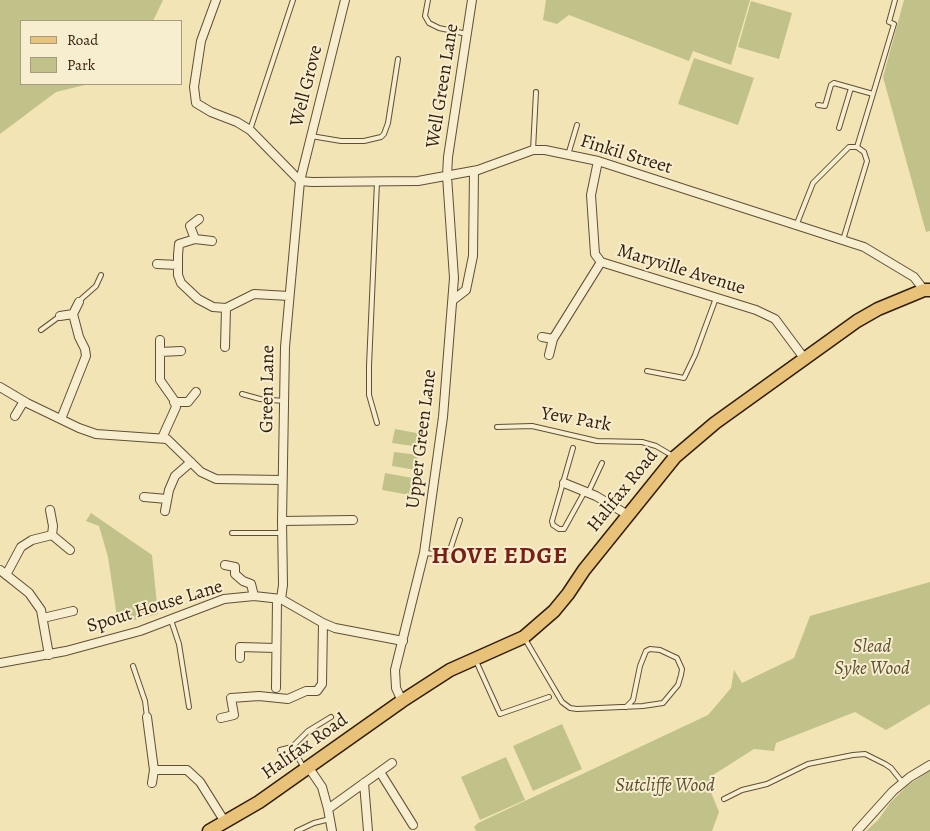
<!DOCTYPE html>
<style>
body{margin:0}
#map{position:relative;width:930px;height:831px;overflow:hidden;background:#f2e4b5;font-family:Alegreya,serif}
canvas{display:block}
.legend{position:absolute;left:20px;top:20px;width:162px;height:65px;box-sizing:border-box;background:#f7edcf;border:1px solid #a79a81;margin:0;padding:6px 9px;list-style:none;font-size:15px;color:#301d0b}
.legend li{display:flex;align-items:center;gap:10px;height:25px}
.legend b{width:25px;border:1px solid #a79a81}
</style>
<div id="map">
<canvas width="930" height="831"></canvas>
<ul class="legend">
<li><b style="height:6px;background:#e9c27a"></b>Road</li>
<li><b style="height:14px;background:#c1c289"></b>Park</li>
</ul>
</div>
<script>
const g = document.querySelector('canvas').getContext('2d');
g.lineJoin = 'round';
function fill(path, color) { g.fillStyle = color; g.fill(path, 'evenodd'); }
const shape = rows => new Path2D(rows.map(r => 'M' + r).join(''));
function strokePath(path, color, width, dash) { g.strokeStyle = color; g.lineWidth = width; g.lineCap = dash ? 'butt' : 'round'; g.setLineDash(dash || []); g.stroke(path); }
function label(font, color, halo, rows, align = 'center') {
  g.font = font + ' Alegreya,serif'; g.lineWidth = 4; g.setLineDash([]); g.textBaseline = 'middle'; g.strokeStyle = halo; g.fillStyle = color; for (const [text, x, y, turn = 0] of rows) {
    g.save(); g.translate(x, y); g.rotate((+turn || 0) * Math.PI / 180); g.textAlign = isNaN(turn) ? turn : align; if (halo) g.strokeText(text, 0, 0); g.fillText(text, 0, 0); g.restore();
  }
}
const green = shape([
 [0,0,163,0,153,21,21,21,21,84,89,84,56,92,0,134],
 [546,0,750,0,731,65,693,51,689,61,569,15,557,24,543,20],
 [904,0,930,0,930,231,926,232,883,77],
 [751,1,792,13,779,59,738,47],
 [694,58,754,78,738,125,678,104],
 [395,429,422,434,420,447,392,443],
 [394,452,418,455,416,470,392,466],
 [385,473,413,478,410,495,382,490],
 [91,513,152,555,158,614,118,624,108,557,99,526,86,521],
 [930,582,930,704,886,730,855,712,776,743,774,751,754,749,710,777,711,792,719,812,712,831,476,831,474,827,478,823,708,715,731,688,734,670,742,683,794,658,810,616],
 [562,724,582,769,533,791,513,746],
 [506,757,525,800,480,820,461,777],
 [930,770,930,831,866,831,878,820,890,803,907,786]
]);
const service = shape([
 [428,0,425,16,429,23,439,28,467,34],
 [873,94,894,24,889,22,895,0],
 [818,105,825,106,831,85,834,83,873,94,857,147],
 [839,128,851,88],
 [250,130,293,0],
 [311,136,341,141,364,141,381,137,384,134,388,123,398,59],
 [533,150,536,92],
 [568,155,577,125],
 [796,226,813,183,849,147,857,147,864,152,867,161,843,240],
 [79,301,96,286,101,275],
 [41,330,60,316],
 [647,371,684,378,695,355,716,298],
 [242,394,260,399,284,401],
 [377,423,369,395,369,366,377,182],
 [497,427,532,426,597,441,642,442,656,446,673,456],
 [573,448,552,521,553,525,559,529,564,529,585,491],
 [588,493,602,463],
 [232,533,282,533],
 [424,553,437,554,450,550,460,520],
 [171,620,179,644,189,707],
 [525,639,562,702,570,708,577,709,643,706,663,703,678,685,681,675,682,669,677,658,660,650,650,649,646,651,640,666,633,700,626,707],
 [476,661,500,714,549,697],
 [133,666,145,701,147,717],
 [280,750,292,747],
 [304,768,292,747,308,731,331,717],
 [724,799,742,790,767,784,808,764,853,755,865,754,885,764,891,768,903,783],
 [297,831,314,823,330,819]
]);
const minor = shape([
 [216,0,201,41,194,87,196,103,211,112,237,122,250,130,300,181],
 [598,161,591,195,595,254,601,262,756,310,775,319,804,358],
 [300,181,312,182,418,181,478,170,533,150,545,150,598,161,864,247,914,277,924,290],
 [199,219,190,226,195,239,179,244,178,255,178,275,181,283,198,299,213,307,226,308,254,294,289,296],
 [195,239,212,241],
 [157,264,178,265],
 [453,300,466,290,473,256,474,171],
 [60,316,73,314],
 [542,337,553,339],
 [160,340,160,380,174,400,176,407,162,438],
 [225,347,226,308],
 [160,352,181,351],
 [549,355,553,339,601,262],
 [0,387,27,403,79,428,96,434,167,439,201,472,216,479,282,480],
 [174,402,188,402,196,392],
 [15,416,24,401],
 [61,419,86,356,85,349,79,337,73,314,79,302],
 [564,483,596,496,628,515],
 [144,497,167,499],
 [50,510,53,526,52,535],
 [165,511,169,490,175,476,191,462],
 [282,521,353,520],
 [225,565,235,567,235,574,243,581,251,584,254,596],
 [0,570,29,593,41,610,49,655],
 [6,575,21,547,32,540,52,535,70,550],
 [281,599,283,585,282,521,285,347,300,181,345,0],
 [43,618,73,611],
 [240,658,240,647,276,648],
 [0,663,66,651,140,631,224,599,254,596,281,599,323,623,335,628,403,641],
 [276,688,277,599],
 [402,701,396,688,395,670,424,553,443,417,454,278,447,176,448,157,472,0],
 [147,717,154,770,187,770,200,782,225,822],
 [221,718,234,715,231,698,259,696,288,699,306,691,317,691,322,684,323,623],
 [309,768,322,787,328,809,332,831],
 [380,772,413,825],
 [152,783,154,770],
 [364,783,368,831],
 [328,809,392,763],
 [857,831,893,791,910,777,930,765]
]);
const primary = shape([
 [209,831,259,802,402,701,450,670,524,637,554,611,568,594,584,570,675,457,715,423,857,321,878,309,924,290,930,290]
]);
const streetNames = [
 ["Well Grove",307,86,-76],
 ["Well Green Lane",443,86,-81],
 ["Finkil Street",626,155,17],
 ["Maryville Avenue",681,270,17],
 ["Green Lane",268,389,-89],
 ["Yew Park",576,420,10],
 ["Upper Green Lane",422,439,-83],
 ["Halifax Road",623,491,-51],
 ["Spout House Lane",155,607,-17],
 ["Halifax Road",305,747,-35]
];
const parkNames = [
 ["Slead",872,647],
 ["Syke Wood",872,669],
 ["Sutcliffe Wood",665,786]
];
const districtNames = [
 ["HOVE EDGE",500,557]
];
fill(green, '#c1c289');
strokePath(service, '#604f36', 6);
strokePath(minor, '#604f36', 10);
strokePath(primary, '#301d0b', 15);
strokePath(service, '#f7edcf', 4);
strokePath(minor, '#f7edcf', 8);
strokePath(primary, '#e9c27a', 12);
label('19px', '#301d0b', '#f7edcf', streetNames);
label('italic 19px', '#5c4f31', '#f7edcf', parkNames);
g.letterSpacing = '1px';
label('bold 24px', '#7a1f14', '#f7edcf', districtNames);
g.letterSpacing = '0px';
</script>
